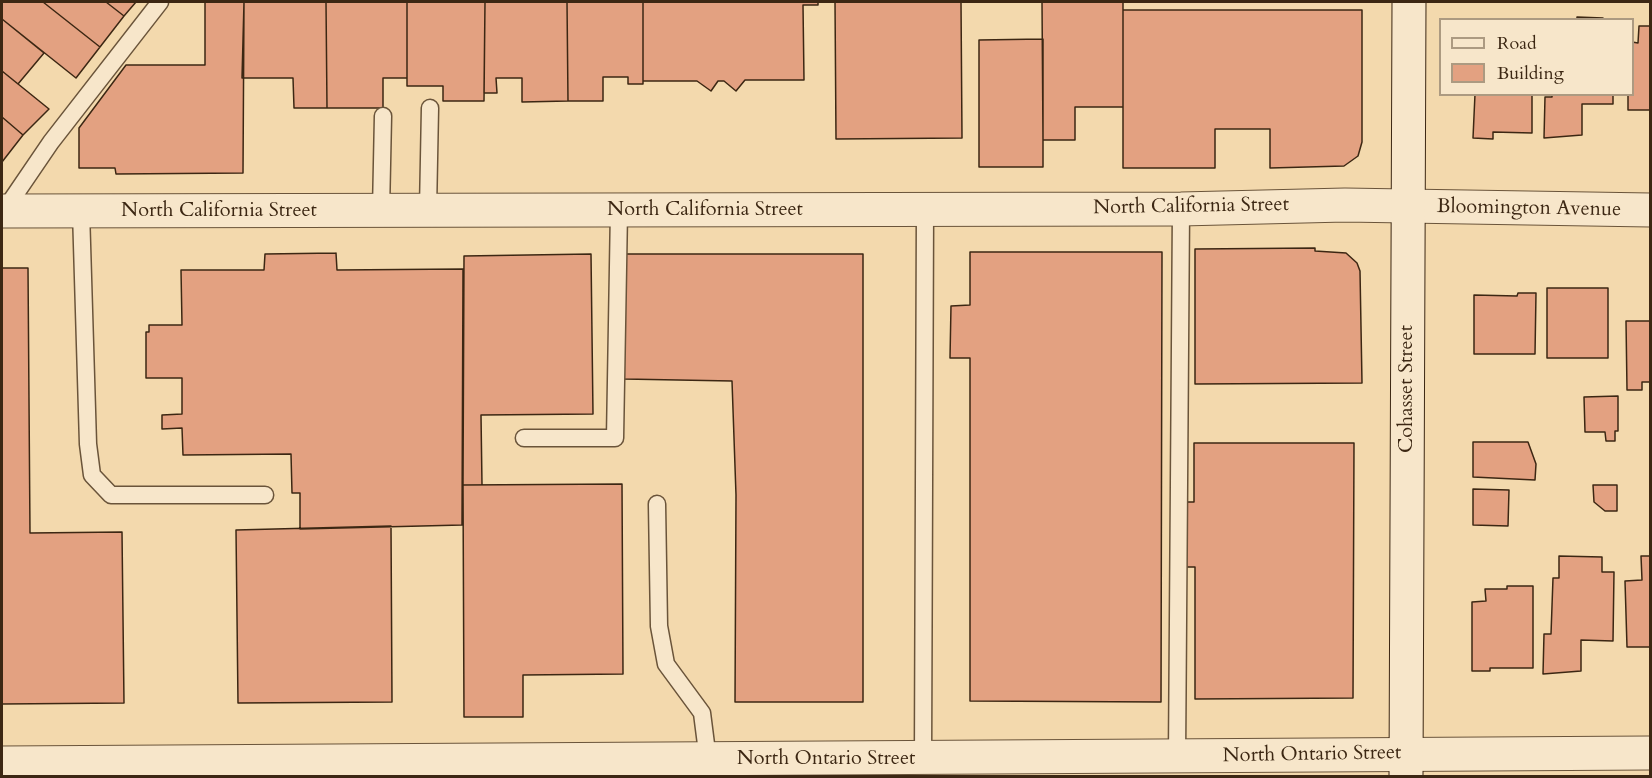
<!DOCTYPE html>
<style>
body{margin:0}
#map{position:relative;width:1652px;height:778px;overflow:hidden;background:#f3d9ad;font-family:Cardo,serif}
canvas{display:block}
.frame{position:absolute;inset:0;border:3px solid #3c2713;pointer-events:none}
.legend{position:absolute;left:1439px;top:18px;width:195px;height:78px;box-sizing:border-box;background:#f7e6ca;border:2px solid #ac9a81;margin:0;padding:8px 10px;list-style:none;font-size:18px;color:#3c2713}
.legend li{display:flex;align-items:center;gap:12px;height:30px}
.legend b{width:30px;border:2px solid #ac9a81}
</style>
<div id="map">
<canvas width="1652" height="778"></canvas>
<div class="frame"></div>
<ul class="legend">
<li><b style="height:8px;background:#f7e6ca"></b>Road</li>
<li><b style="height:16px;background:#e3a181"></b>Building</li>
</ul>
</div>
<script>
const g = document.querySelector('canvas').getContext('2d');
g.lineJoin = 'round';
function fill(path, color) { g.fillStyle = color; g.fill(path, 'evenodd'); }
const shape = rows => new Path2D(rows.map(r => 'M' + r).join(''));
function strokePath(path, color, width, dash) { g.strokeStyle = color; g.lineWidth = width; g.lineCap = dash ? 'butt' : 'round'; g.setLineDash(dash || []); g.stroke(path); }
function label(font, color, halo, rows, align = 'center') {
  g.font = font + ' Cardo,serif'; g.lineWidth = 4.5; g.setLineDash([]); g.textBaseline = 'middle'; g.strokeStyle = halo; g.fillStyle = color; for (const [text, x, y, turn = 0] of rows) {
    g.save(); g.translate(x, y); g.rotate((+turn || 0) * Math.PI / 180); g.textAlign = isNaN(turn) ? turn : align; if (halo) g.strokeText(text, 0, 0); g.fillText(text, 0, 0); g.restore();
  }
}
const building = shape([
 [2,2,43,2,100,47,76,78,2,19,2,2],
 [43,2,106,2,124,16,100,47,43,2],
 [106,2,136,2,124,16,106,2],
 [205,2,244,2,243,173,116,174,115,168,79,168,79,128,126,65,205,65,205,2],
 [244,2,326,2,327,108,294,108,293,78,242,78,244,2],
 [326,2,407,2,407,78,383,78,383,108,327,108,326,2],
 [407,2,485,2,484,101,443,101,443,86,407,86,407,2],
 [485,2,567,2,568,101,522,102,522,78,496,78,497,93,484,93,485,2],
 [567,2,643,2,643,84,628,84,628,77,603,77,603,101,568,101,567,2],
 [643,2,818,2,818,5,803,5,804,80,745,80,736,91,724,81,718,81,711,91,697,81,643,81,643,2],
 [835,2,961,2,962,138,836,139,835,2],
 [1042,2,1123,2,1123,107,1075,107,1075,140,1043,140,1042,2],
 [1123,10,1362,10,1362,142,1358,156,1344,166,1270,168,1270,129,1215,129,1215,168,1123,168,1123,10],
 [1577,17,1603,18,1603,20,1577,20,1577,17],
 [2,19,44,53,18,84,2,71,2,19],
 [1639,26,1650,26,1650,110,1628,110,1628,94,1632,94,1632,42,1638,43,1639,26],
 [1043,39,1043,167,979,167,979,40,1043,39],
 [2,71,49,109,23,135,2,117,2,71],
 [1475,94,1532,94,1532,133,1493,132,1493,139,1473,138,1475,94],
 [1552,94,1613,94,1613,104,1582,104,1582,135,1544,138,1545,97,1552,97,1552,94],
 [2,117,23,135,2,162,2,117],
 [1315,248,1315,251,1346,253,1357,263,1360,271,1362,383,1195,384,1195,249,1315,248],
 [970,252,1162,252,1161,702,970,701,970,358,950,358,951,306,970,305,970,252],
 [336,253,337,270,463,269,462,525,300,529,300,493,292,493,291,454,183,455,182,428,162,429,162,415,182,414,182,378,146,378,146,332,149,332,149,325,182,325,181,270,264,270,265,254,336,253],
 [591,254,593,414,481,415,482,485,463,485,464,256,591,254],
 [624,254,863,254,863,702,735,702,736,495,732,381,624,379,624,254],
 [2,268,28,268,30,533,122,532,124,703,2,704,2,268],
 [1547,288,1608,288,1608,358,1547,358,1547,288],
 [1518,293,1536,293,1535,354,1474,354,1474,295,1517,296,1518,293],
 [1626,321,1650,321,1650,382,1642,382,1642,390,1627,390,1626,321],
 [1618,396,1618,431,1615,431,1615,441,1606,441,1605,432,1585,432,1584,397,1618,396],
 [1473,442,1528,442,1536,464,1535,480,1473,477,1473,442],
 [1194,443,1354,443,1353,698,1195,699,1195,567,1183,567,1186,502,1194,502,1194,443],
 [622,484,623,674,523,675,523,717,464,717,463,485,622,484],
 [1593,485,1617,485,1617,511,1605,511,1594,502,1593,485],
 [1473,489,1509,490,1508,526,1473,525,1473,489],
 [391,526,392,702,238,703,236,530,391,526],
 [1559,556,1602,557,1602,572,1614,572,1613,641,1581,640,1581,671,1543,674,1544,634,1551,634,1553,578,1559,578,1559,556],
 [1641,556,1650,556,1650,647,1627,647,1625,581,1642,580,1641,556],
 [1507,586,1533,586,1533,668,1490,668,1490,671,1472,671,1472,602,1486,601,1485,589,1507,589,1507,586]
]);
const lane = shape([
 [428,210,430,108],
 [4,211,51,142,160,2],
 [81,211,88,444,92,475,111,495,265,495],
 [381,211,383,116],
 [524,438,615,438,619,210],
 [657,504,659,626,666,664,702,713,708,760],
 [1177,757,1181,209],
 [923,758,925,209]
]);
const street = shape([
 [2,211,1181,209,1345,205,1650,210],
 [2,763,1650,753]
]);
const secondary = shape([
 [1406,776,1409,2]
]);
const streetNames = [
 ["North California Street",1191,207,-1],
 ["Bloomington Avenue",1529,209,1],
 ["North California Street",705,210],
 ["North California Street",219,211],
 ["Cohasset Street",1407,389,-90],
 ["North Ontario Street",1312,755,-1],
 ["North Ontario Street",826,759]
];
fill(building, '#e3a181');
strokePath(building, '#3c2713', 1.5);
strokePath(lane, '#6a543a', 19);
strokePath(street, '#6a543a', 35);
strokePath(secondary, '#3c2713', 35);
strokePath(lane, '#f7e6ca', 16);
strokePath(street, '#f7e6ca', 33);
strokePath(secondary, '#f7e6ca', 33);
label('20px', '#3c2713', '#f7e6ca', streetNames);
</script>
